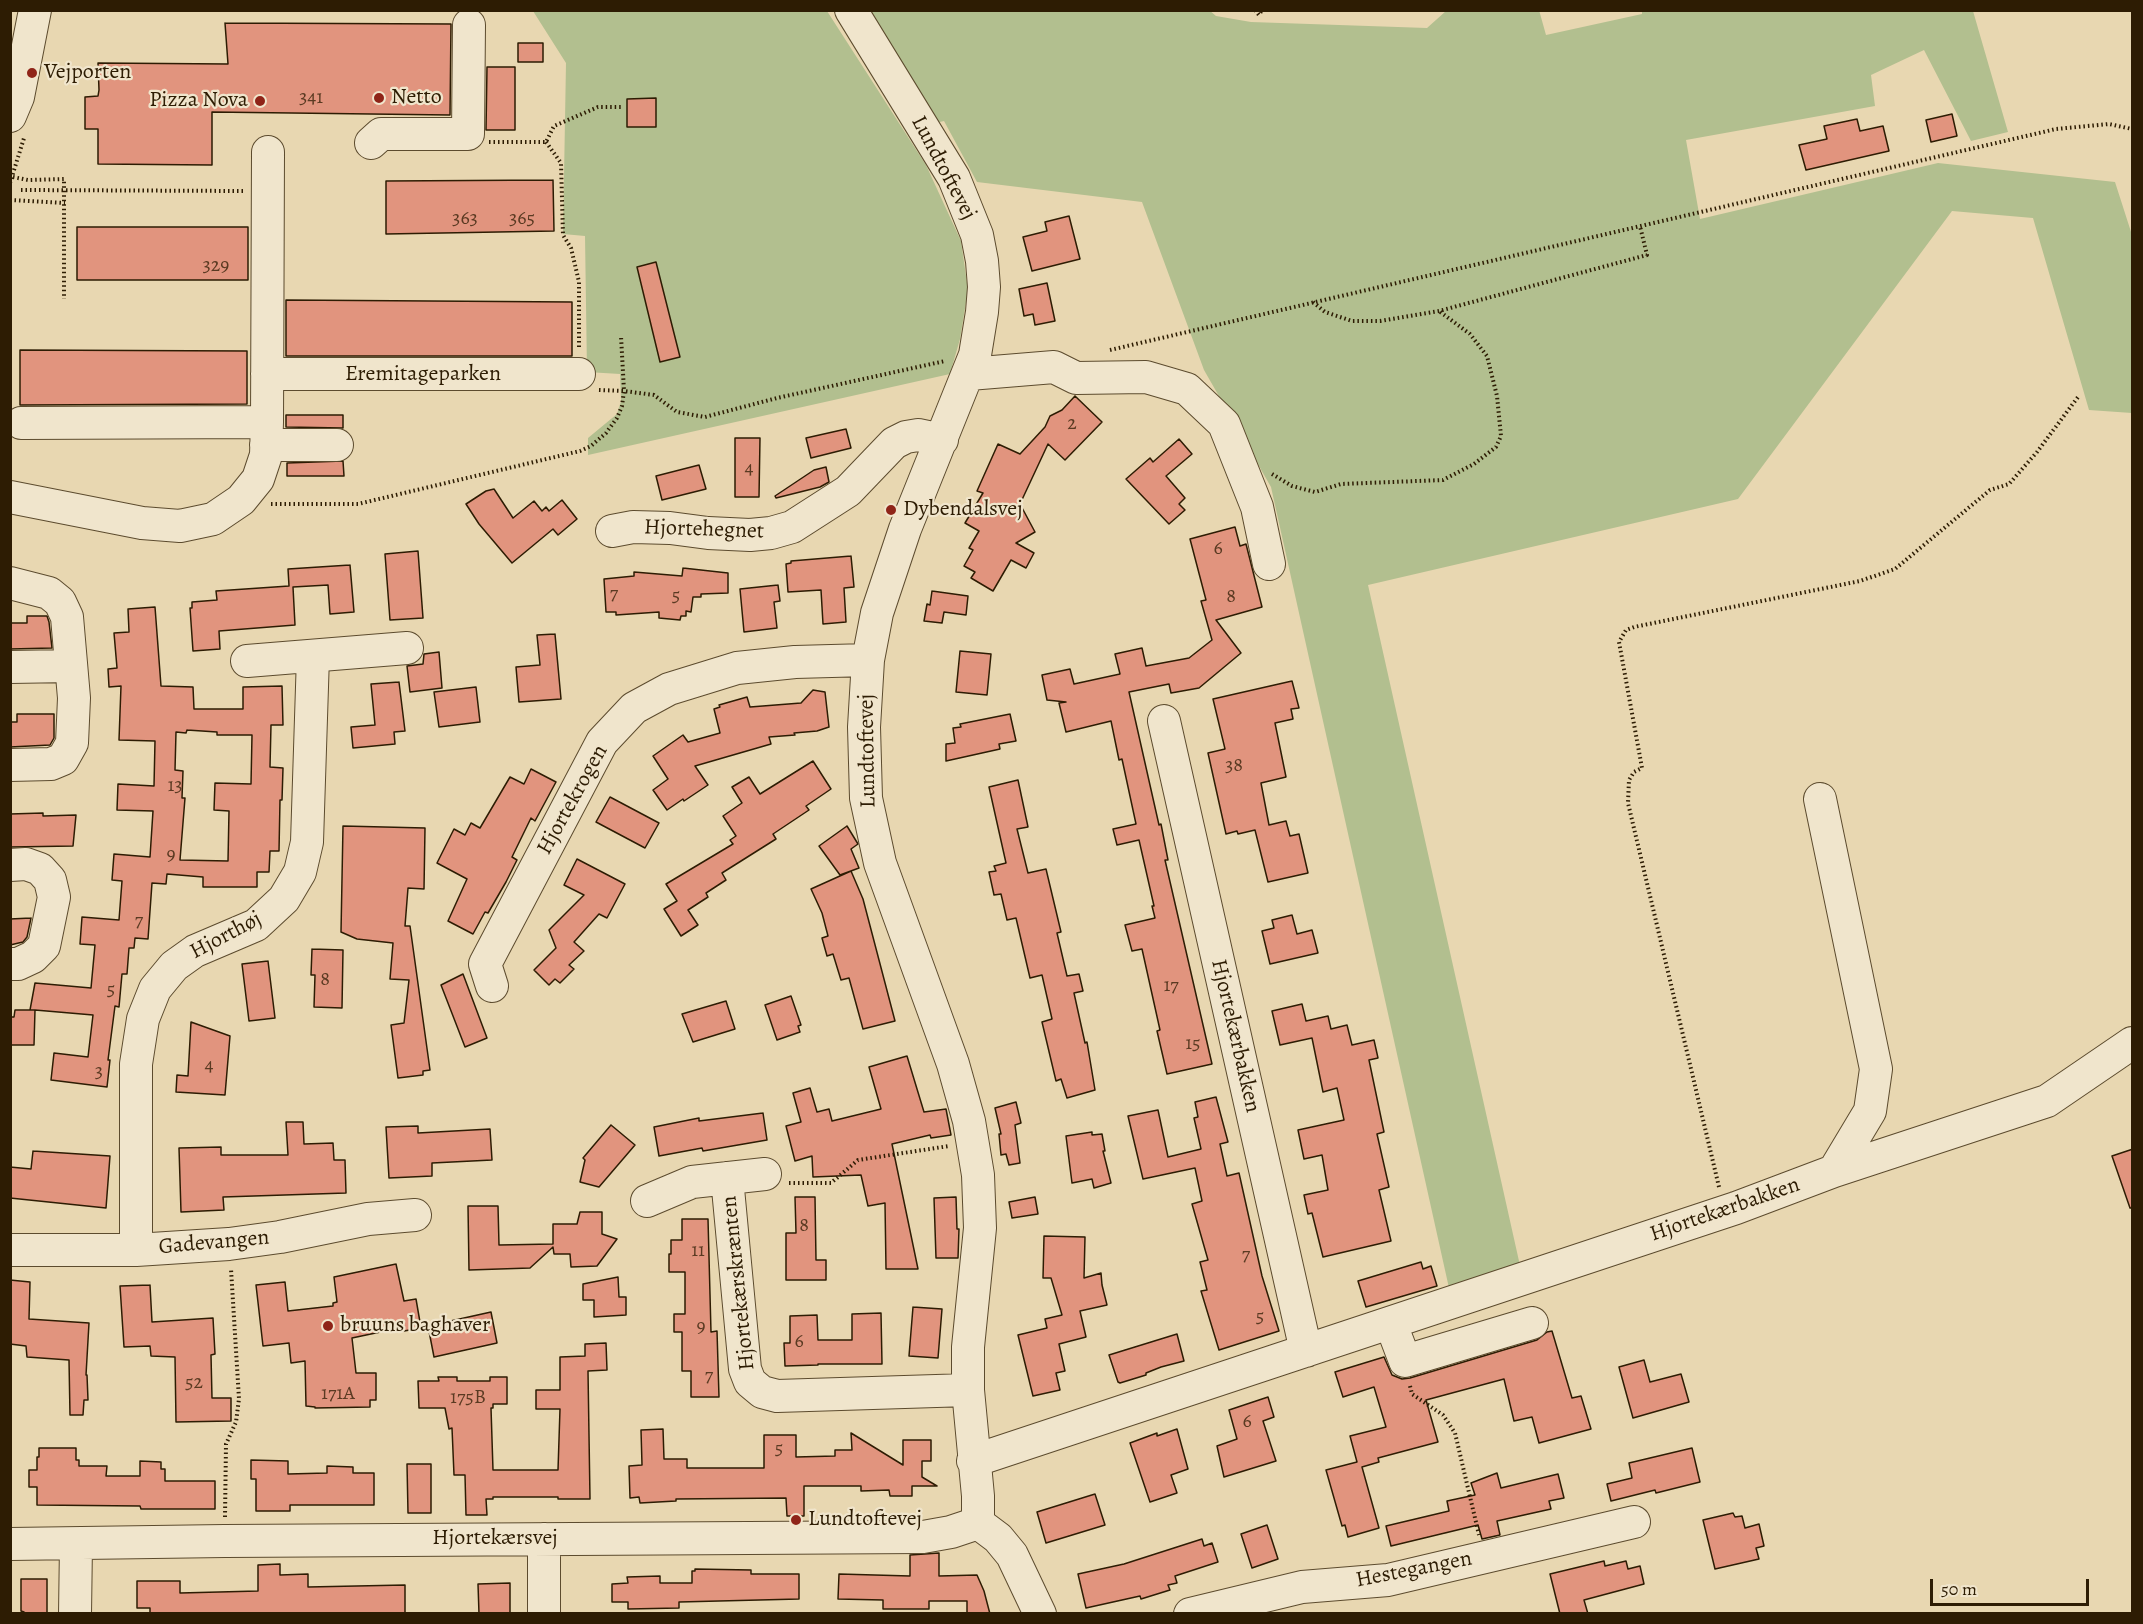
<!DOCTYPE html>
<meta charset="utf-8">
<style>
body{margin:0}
#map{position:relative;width:2143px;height:1624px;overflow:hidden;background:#e8d7b1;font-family:Alegreya,serif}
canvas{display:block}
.frame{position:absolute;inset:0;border:12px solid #2d1c03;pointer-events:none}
.scale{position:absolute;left:1930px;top:1579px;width:159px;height:27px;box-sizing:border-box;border:3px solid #2d1c03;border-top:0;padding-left:8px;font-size:18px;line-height:21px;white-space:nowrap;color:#2d1c03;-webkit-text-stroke:4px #f0e5cc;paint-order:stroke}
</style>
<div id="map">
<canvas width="2143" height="1624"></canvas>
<div class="frame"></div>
<div class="scale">50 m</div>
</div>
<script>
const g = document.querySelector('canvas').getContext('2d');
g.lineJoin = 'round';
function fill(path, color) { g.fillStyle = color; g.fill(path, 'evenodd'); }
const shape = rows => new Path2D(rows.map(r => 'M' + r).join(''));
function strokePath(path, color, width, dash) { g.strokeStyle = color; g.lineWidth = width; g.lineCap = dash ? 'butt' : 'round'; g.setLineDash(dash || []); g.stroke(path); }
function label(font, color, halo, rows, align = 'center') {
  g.font = font + ' Alegreya,serif'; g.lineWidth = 4.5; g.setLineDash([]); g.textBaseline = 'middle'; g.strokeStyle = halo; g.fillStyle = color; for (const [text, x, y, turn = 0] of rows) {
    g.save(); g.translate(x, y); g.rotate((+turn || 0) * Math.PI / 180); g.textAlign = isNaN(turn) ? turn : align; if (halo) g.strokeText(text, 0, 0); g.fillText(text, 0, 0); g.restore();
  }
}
const green = shape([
 [1209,10,1216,16,1251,22,1427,28,1446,11,1539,10,1546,35,1642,14,1642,11,1973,11,2008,132,1971,141,1924,50,1871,75,1875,106,1686,140,1700,219,1938,163,2115,182,2132,235,2132,413,2089,410,2033,218,1952,211,1738,499,1368,585,1521,1270,1451,1297,1271,487,1204,370,1142,202,977,182,944,121,935,123,887,37,870,11],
 [533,11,827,11,926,165,961,241,968,290,960,339,950,374,588,455,588,438,617,414,621,401,620,374,587,372,585,236,563,234,566,63],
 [656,98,656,127,627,127,627,99],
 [656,262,680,357,660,362,637,268]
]);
const building = shape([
 [225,23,451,24,450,115,212,112,212,165,98,164,98,129,85,129,85,97,98,96,99,90,98,63,228,64,225,23],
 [518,43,543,43,543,62,518,62,518,43],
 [487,67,515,67,515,130,486,130,487,67],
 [656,98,656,127,627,127,627,99,656,98],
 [1952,114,1957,136,1931,142,1926,120,1952,114],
 [1857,119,1860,131,1883,126,1889,151,1806,170,1799,145,1827,139,1824,126,1857,119],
 [553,180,554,231,386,234,386,181,553,180],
 [1069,216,1080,259,1032,271,1023,237,1047,231,1045,222,1069,216],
 [77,227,248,227,248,280,77,280,77,227],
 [656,262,680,357,660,362,637,267,656,262],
 [1047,283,1055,321,1035,325,1033,314,1024,316,1019,289,1047,283],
 [286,300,572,302,572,356,286,356,286,300],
 [20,350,247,351,247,404,20,405,20,350],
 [1075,396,1102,422,1065,460,1048,444,1020,504,1035,532,1016,543,1034,553,1026,568,1011,560,993,591,971,578,975,572,964,566,973,550,969,548,979,531,965,523,983,493,977,491,998,444,1020,454,1045,427,1050,416,1062,410,1075,396],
 [286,415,343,415,343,428,286,427,286,415],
 [846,429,851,448,811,458,806,438,846,429],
 [735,438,760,438,759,497,735,497,735,438],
 [1179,439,1192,454,1166,476,1185,498,1179,504,1185,510,1169,524,1126,479,1150,458,1153,462,1179,439],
 [343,461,344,476,287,476,287,463,343,461],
 [699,465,706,489,662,500,656,476,699,465],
 [826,467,829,482,820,487,776,498,775,496,814,470,826,467],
 [494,489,513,518,534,501,542,511,546,507,549,511,562,500,577,519,558,535,553,529,512,563,479,524,466,504,486,491,494,489],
 [1235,527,1240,546,1246,544,1262,607,1216,620,1241,653,1199,688,1171,693,1169,684,1129,692,1159,825,1161,824,1168,860,1165,860,1212,1064,1167,1074,1157,1031,1160,1030,1142,949,1132,951,1125,925,1155,918,1152,906,1154,906,1139,840,1117,845,1113,829,1136,824,1122,759,1119,760,1111,721,1066,732,1059,703,1066,702,1047,700,1042,675,1070,669,1074,684,1120,674,1115,654,1142,648,1146,666,1189,658,1212,640,1201,601,1206,600,1190,539,1235,527],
 [418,551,423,618,390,620,385,554,418,551],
 [851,556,854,587,844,588,846,622,823,624,821,590,788,592,786,564,791,563,791,561,851,556],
 [350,565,354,612,330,614,328,585,293,587,295,625,219,631,220,649,193,651,190,608,192,608,192,602,217,600,216,591,289,586,288,569,350,565],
 [683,568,728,573,728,593,701,594,701,597,693,597,691,612,686,611,686,616,681,616,680,620,659,618,659,612,616,615,616,612,606,612,604,579,634,576,634,572,682,576,683,568],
 [778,585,780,601,774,602,777,628,744,632,740,589,778,585],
 [932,591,968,596,966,615,944,612,942,623,924,621,927,604,930,605,932,591],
 [155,607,161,686,193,687,194,709,243,709,243,687,282,686,283,725,271,725,270,767,283,768,282,800,280,800,279,851,270,851,269,872,257,872,257,887,203,887,203,877,167,874,166,884,152,883,148,939,135,938,134,948,129,948,127,974,122,974,119,1007,115,1006,108,1060,110,1060,107,1087,51,1080,54,1053,88,1057,93,1015,35,1010,34,1045,10,1045,10,1017,14,1017,15,1010,35,1010,30,1010,35,983,91,988,95,945,80,944,82,917,119,920,122,881,112,880,114,854,150,857,153,811,117,810,118,784,154,786,155,741,119,740,121,686,109,687,108,669,117,668,114,633,129,632,128,609,155,607],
 [187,730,217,732,217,735,252,735,251,784,215,783,214,810,229,811,228,861,180,860,185,798,182,798,183,771,175,770,176,732,186,733,187,730],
 [27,616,47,616,49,622,52,648,10,649,10,623,27,623,27,616],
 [555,634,561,699,519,702,516,667,540,665,537,635,555,634],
 [960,651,991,654,987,695,956,692,960,651],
 [439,652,442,688,410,692,407,666,423,664,424,654,439,652],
 [1292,681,1299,708,1291,709,1293,719,1275,723,1286,777,1261,783,1269,825,1286,821,1290,836,1299,834,1308,873,1268,882,1255,830,1238,834,1237,831,1226,834,1208,753,1225,749,1213,699,1292,681],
 [399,682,405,731,394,732,395,744,353,748,351,727,375,725,371,684,399,682],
 [476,687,480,722,439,727,434,692,476,687],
 [813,690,825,692,829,727,817,731,794,733,795,735,769,737,771,744,695,766,708,785,684,801,683,799,667,810,653,790,668,779,653,756,683,735,688,742,720,733,714,709,720,707,719,705,747,697,750,707,801,703,813,690],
 [17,714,54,714,54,738,50,745,10,747,10,722,17,722,17,714],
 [1010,714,1016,741,999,744,1000,749,946,761,946,744,955,743,953,728,961,727,960,724,1010,714],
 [813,761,831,789,806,806,809,810,773,834,776,839,722,873,726,880,706,893,708,897,688,910,698,925,681,936,664,909,677,901,666,884,733,844,730,840,736,836,723,816,742,803,732,787,749,777,760,794,813,761],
 [531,769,556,782,535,821,531,818,512,857,517,860,506,882,488,913,485,912,473,934,448,921,467,879,437,863,454,829,465,835,471,823,480,828,510,777,524,784,531,769],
 [1018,780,1028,827,1017,829,1028,873,1046,869,1061,932,1057,933,1067,976,1079,974,1083,991,1074,993,1085,1043,1087,1042,1095,1090,1067,1098,1061,1079,1056,1081,1042,1022,1052,1019,1042,975,1030,978,1016,918,1007,920,1001,894,994,895,989,872,996,871,994,866,1006,863,989,787,1018,780],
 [610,797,659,823,645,848,596,822,610,797],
 [43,813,43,816,76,815,73,846,10,847,10,814,43,813],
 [343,826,425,828,424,889,408,888,405,926,410,926,430,1070,423,1071,423,1075,398,1078,391,1025,404,1023,409,980,390,979,393,943,357,939,341,932,343,826],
 [847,826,858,844,851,849,859,868,840,875,819,846,847,826],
 [577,859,625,884,607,918,599,914,574,942,584,951,569,965,574,969,560,983,555,979,549,985,534,970,556,948,549,930,584,895,564,885,577,859],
 [851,871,863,899,895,1021,863,1029,849,978,841,980,833,954,827,956,822,938,828,936,822,913,811,889,851,871],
 [1292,915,1297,934,1312,930,1318,953,1270,964,1262,931,1274,928,1272,920,1292,915],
 [31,918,27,937,23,942,10,945,10,919,31,918],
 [312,949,343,950,342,1008,314,1007,315,975,311,975,312,949],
 [268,961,275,1018,249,1021,242,964,268,961],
 [463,974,487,1038,465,1047,441,985,463,974],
 [791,996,801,1025,798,1026,800,1032,777,1040,765,1005,791,996],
 [726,1001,735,1029,693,1042,682,1014,726,1001],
 [1302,1004,1306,1021,1328,1016,1331,1029,1347,1025,1352,1045,1374,1040,1378,1058,1369,1060,1384,1132,1377,1134,1389,1187,1379,1190,1391,1241,1323,1257,1312,1213,1308,1214,1304,1195,1328,1190,1322,1155,1304,1159,1298,1130,1344,1120,1337,1088,1323,1092,1312,1038,1280,1045,1272,1011,1302,1004],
 [191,1022,230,1036,225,1095,176,1092,177,1075,188,1076,191,1022],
 [907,1056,924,1112,946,1109,951,1135,931,1138,930,1135,892,1144,918,1269,886,1269,885,1203,868,1206,861,1175,813,1177,812,1156,795,1161,786,1126,801,1122,793,1093,810,1088,817,1112,829,1109,832,1121,881,1109,869,1067,907,1056],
 [1216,1097,1228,1142,1220,1144,1227,1176,1239,1173,1262,1276,1279,1331,1219,1350,1201,1291,1207,1290,1200,1262,1208,1260,1192,1204,1202,1201,1195,1168,1143,1179,1128,1116,1158,1110,1168,1157,1201,1149,1194,1118,1198,1117,1195,1102,1216,1097],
 [1016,1102,1021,1123,1015,1125,1020,1163,1009,1165,1006,1154,1001,1155,999,1134,1001,1134,995,1108,1016,1102],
 [763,1113,767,1140,703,1151,702,1148,659,1156,654,1127,699,1118,699,1121,763,1113],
 [286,1122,303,1122,304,1144,333,1143,334,1160,345,1160,346,1193,223,1197,224,1210,181,1212,179,1148,221,1147,221,1155,288,1155,286,1122],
 [611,1125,635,1145,599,1187,580,1182,585,1160,583,1158,611,1125],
 [418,1126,418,1133,490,1129,492,1160,432,1163,432,1176,389,1178,386,1127,418,1126],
 [1092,1132,1092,1135,1102,1134,1105,1151,1103,1151,1111,1183,1094,1188,1092,1179,1072,1183,1066,1136,1092,1132],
 [2133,1149,2133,1208,2130,1208,2112,1156,2133,1149],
 [33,1151,110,1156,106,1208,10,1198,10,1167,31,1169,33,1151],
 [795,1197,815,1197,816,1260,826,1260,826,1280,786,1280,786,1233,796,1233,795,1197],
 [956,1197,957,1229,959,1229,958,1258,936,1258,934,1198,956,1197],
 [1035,1197,1038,1214,1012,1218,1009,1202,1035,1197],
 [468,1206,498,1206,499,1245,553,1244,553,1224,577,1224,580,1212,602,1212,602,1234,617,1239,597,1266,571,1267,570,1254,554,1254,553,1247,530,1268,469,1270,468,1206],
 [682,1219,708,1219,711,1332,717,1331,719,1397,691,1397,691,1371,682,1371,682,1332,674,1332,674,1314,685,1314,685,1272,669,1272,669,1254,671,1254,671,1240,682,1240,682,1219],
 [1044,1236,1085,1237,1084,1278,1101,1273,1102,1285,1107,1305,1080,1311,1086,1337,1059,1344,1065,1371,1056,1373,1060,1390,1033,1396,1018,1335,1047,1328,1045,1319,1062,1315,1051,1278,1043,1278,1044,1236],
 [1421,1262,1423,1269,1431,1266,1437,1286,1366,1307,1358,1281,1421,1262],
 [396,1264,404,1301,416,1299,421,1328,404,1331,404,1327,352,1338,356,1373,376,1373,376,1400,370,1400,370,1407,315,1408,315,1407,306,1406,305,1361,291,1363,289,1343,263,1346,256,1285,285,1282,288,1311,333,1306,333,1303,337,1302,334,1277,396,1264],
 [618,1277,619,1297,626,1297,626,1315,594,1317,594,1300,583,1300,583,1284,618,1277],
 [10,1280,30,1282,29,1319,89,1323,86,1375,87,1375,88,1400,84,1400,83,1415,70,1415,69,1360,27,1357,26,1346,10,1344,10,1280],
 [150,1285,152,1322,213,1318,215,1354,211,1355,212,1398,231,1398,231,1421,176,1422,175,1357,151,1356,150,1346,124,1347,120,1286,150,1285],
 [913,1307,942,1309,938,1358,909,1356,913,1307],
 [491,1312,497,1343,434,1357,428,1326,491,1312],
 [881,1313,882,1364,818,1364,818,1365,785,1366,784,1343,790,1343,790,1316,817,1315,818,1340,852,1340,852,1314,881,1313],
 [1552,1331,1572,1398,1581,1396,1591,1429,1539,1443,1532,1417,1514,1421,1504,1379,1426,1400,1438,1442,1378,1458,1379,1462,1362,1467,1379,1528,1348,1537,1345,1525,1342,1526,1326,1470,1357,1462,1350,1436,1386,1427,1374,1387,1343,1397,1335,1372,1384,1357,1392,1375,1402,1379,1410,1378,1537,1340,1547,1332,1552,1331],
 [1177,1334,1184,1361,1161,1367,1146,1373,1146,1375,1120,1383,1118,1382,1109,1355,1177,1334],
 [606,1343,607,1370,588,1371,590,1499,558,1499,558,1497,493,1497,493,1499,486,1499,487,1515,466,1515,465,1475,454,1475,452,1428,449,1429,445,1408,419,1408,418,1381,439,1381,438,1377,457,1377,457,1381,490,1381,490,1377,507,1377,507,1404,493,1404,493,1408,491,1408,493,1470,558,1470,560,1409,536,1409,536,1390,560,1390,560,1357,585,1356,585,1344,606,1343],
 [1644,1360,1650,1382,1681,1374,1689,1402,1633,1418,1619,1367,1644,1360],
 [1268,1397,1274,1417,1263,1421,1276,1461,1224,1477,1217,1446,1237,1439,1229,1410,1268,1397],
 [663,1429,664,1459,687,1459,687,1468,764,1468,764,1435,796,1435,796,1457,835,1456,835,1450,852,1450,851,1433,903,1465,903,1440,931,1440,931,1461,922,1461,922,1477,937,1486,912,1486,912,1496,890,1496,889,1490,861,1491,861,1486,804,1486,804,1516,787,1516,786,1498,676,1499,676,1501,640,1503,639,1497,630,1498,629,1466,642,1465,641,1430,663,1429],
 [1177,1429,1188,1469,1171,1475,1177,1493,1150,1502,1130,1443,1157,1433,1157,1436,1177,1429],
 [39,1448,76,1448,76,1460,79,1460,79,1466,107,1466,106,1476,140,1476,140,1461,161,1462,161,1469,165,1469,165,1481,215,1481,215,1509,141,1509,140,1506,37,1505,37,1487,29,1487,29,1470,37,1470,37,1457,39,1457,39,1448],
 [1692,1448,1700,1482,1656,1493,1655,1490,1611,1501,1607,1484,1632,1478,1629,1463,1692,1448],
 [251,1460,288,1461,288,1474,327,1473,327,1466,353,1467,353,1473,374,1473,374,1505,290,1505,290,1511,256,1511,256,1479,251,1479,251,1460],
 [407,1464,431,1464,431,1513,408,1513,407,1464],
 [1497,1473,1501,1488,1558,1474,1564,1498,1549,1501,1551,1509,1497,1521,1500,1535,1482,1539,1478,1525,1391,1546,1386,1526,1449,1511,1447,1501,1475,1495,1471,1483,1497,1473],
 [1095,1494,1105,1525,1046,1543,1037,1512,1095,1494],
 [1733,1513,1735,1517,1742,1516,1745,1528,1759,1524,1764,1546,1756,1548,1759,1559,1715,1569,1703,1520,1733,1513],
 [1267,1525,1278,1559,1252,1568,1241,1534,1267,1525],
 [1202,1539,1204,1546,1212,1543,1218,1562,1175,1576,1177,1583,1168,1585,1170,1590,1141,1599,1140,1596,1086,1608,1078,1574,1124,1564,1202,1539],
 [939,1553,939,1576,977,1575,984,1591,990,1614,967,1614,967,1601,929,1601,929,1609,883,1609,883,1600,838,1599,839,1574,910,1576,910,1555,939,1553],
 [1604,1561,1605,1566,1626,1561,1628,1569,1640,1566,1644,1584,1584,1600,1588,1614,1560,1614,1550,1574,1604,1561],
 [280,1564,280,1575,308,1574,308,1587,405,1585,405,1614,150,1614,150,1608,137,1608,137,1581,180,1581,180,1593,258,1591,258,1565,280,1564],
 [695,1569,751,1570,751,1574,799,1574,799,1599,679,1602,679,1608,628,1609,628,1602,612,1602,612,1584,628,1583,627,1577,660,1576,660,1583,692,1583,692,1571,695,1571,695,1569],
 [21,1579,47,1579,47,1614,24,1614,24,1612,21,1611,21,1579],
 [510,1583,510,1614,479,1614,478,1584,510,1583]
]);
const path = shape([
 [1255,10,1259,15,1262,10],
 [489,142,546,142,554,126,598,107,623,107],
 [546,142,561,163,563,235,571,248,579,282,579,348],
 [13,177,28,180,64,179,64,299],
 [10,183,24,138],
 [21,190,243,191],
 [10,200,65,203],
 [1313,302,1325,312,1352,321,1380,321,1439,311,1647,255,1640,226],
 [1110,350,2056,129,2109,124,2132,129],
 [599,390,624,391,654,395,677,412,705,417,777,398,945,361],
 [1272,474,1292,486,1315,492,1341,484,1443,480,1474,464,1496,447,1501,436,1497,396,1487,356,1470,334,1439,311],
 [271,504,358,504,580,451,591,446,606,433,617,418,622,406,624,391,621,336],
 [789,1183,831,1183,858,1160,949,1146],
 [1719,1187,1628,803,1629,780,1634,772,1642,768,1619,642,1626,630,1634,627,1860,581,1895,569,1990,490,2009,484,2037,452,2078,397],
 [1410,1386,1412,1394,1443,1415,1455,1433,1479,1535],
 [225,1517,226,1444,236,1422,239,1399,231,1269]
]);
const minor = shape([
 [851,10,954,178,977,235,982,261,984,287,982,312,975,355,905,529,877,613,868,660,864,727,866,798,880,863,953,1064,969,1121,978,1175,980,1228,968,1347,968,1390,978,1496,978,1523],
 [10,116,18,97,35,10],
 [371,143,381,134,468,134,469,25],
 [267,374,579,374],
 [969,374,1054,367,1076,378,1146,377,1187,389,1224,424,1257,507,1269,564],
 [21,423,267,422],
 [266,445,337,445],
 [10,497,142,523,180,526,213,519,241,500,258,479,266,455,267,422,268,152],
 [612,531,633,527,670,528,708,533,750,535,771,533,792,527,848,491,894,443,906,437,918,435,942,440],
 [10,583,49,593,60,602,67,617,74,698,72,743,63,759,51,764,10,765],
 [247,661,407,648],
 [10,667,71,666],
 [1164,721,1306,1351],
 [1820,799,1876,1069,1870,1111,1834,1171],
 [10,865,26,864,40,869,50,880,54,897,44,946,33,957,18,964,10,964],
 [492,986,485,964,602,742,634,708,669,689,737,668,795,662,868,660],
 [727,1178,745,1369,750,1382,762,1392,777,1396,968,1390],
 [647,1201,692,1182,765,1174],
 [10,1250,136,1250,229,1244,280,1237,368,1219,415,1215],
 [136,1250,136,1064,143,1019,155,989,174,966,195,951,256,925,284,899,300,872,307,842,313,656],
 [1391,1324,1405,1361,1532,1323],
 [973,1461,1736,1208,1834,1171,2047,1101,2132,1043],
 [978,1523,998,1538,1012,1555,1040,1614],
 [544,1539,544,1614],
 [10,1544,225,1541,923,1537,951,1532,978,1523],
 [75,1614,76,1544],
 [1190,1614,1302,1587,1388,1580,1634,1522]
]);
const markers = [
 [32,73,6,"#8f2418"],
 [379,98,6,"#8f2418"],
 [260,101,6,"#8f2418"],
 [891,510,6,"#8f2418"],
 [328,1326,6,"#8f2418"],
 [796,1520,6,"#8f2418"]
];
const numberNames = [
 ["341",311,98],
 ["363",465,219],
 ["365",522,219],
 ["329",216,266],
 ["2",1072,424],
 ["4",749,469],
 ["6",1218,549],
 ["7",614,594],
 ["5",676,596],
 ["8",1231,597],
 ["38",1234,766],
 ["13",175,786],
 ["9",171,855],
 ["7",139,921],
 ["8",325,980],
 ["17",1171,986],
 ["5",111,990],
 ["15",1193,1044],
 ["4",209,1066],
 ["3",99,1072],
 ["8",804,1226],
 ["11",698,1251],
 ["7",1246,1255],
 ["5",1260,1317],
 ["9",701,1327],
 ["6",799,1342],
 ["7",709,1376],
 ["52",194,1383],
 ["171A",338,1394],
 ["175B",468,1398],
 ["6",1247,1422],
 ["5",779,1449]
];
const poiNames = [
 ["Vejporten",44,73],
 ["Netto",391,98],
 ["Pizza Nova",248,101,"right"],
 ["Dybendalsvej",903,510],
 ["bruuns baghaver",340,1326],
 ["Lundtoftevej",808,1520]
];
const streetNames = [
 ["Lundtoftevej",943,168,62],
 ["Eremitageparken",423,375],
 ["Hjortehegnet",704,530,2],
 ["Lundtoftevej",868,751,-91],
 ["Hjortekrogen",573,800,-61],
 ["Hjorthøj",226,936,-28],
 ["Hjortekærbakken",1235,1036,77],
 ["Hjortekærbakken",1725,1210,-19],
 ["Gadevangen",214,1243,-5],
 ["Hjortekærskrænten",739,1283,-96],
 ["Hjortekærsvej",495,1539],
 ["Hestegangen",1414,1570,-11]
];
fill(green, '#b2bf8f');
fill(building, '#e1947e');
strokePath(building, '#2d1c03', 1.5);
strokePath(minor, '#5c4b2e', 34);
strokePath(path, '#2d1c03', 4, [1.5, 3]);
strokePath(minor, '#f0e5cc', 32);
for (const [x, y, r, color] of markers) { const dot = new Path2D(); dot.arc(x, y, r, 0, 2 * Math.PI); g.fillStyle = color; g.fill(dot); strokePath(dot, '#f0e5cc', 2); }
label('20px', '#5a3a22', null, numberNames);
label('22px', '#2d1c03', '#f0e5cc', poiNames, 'left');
label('22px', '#2d1c03', '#f0e5cc', streetNames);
</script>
